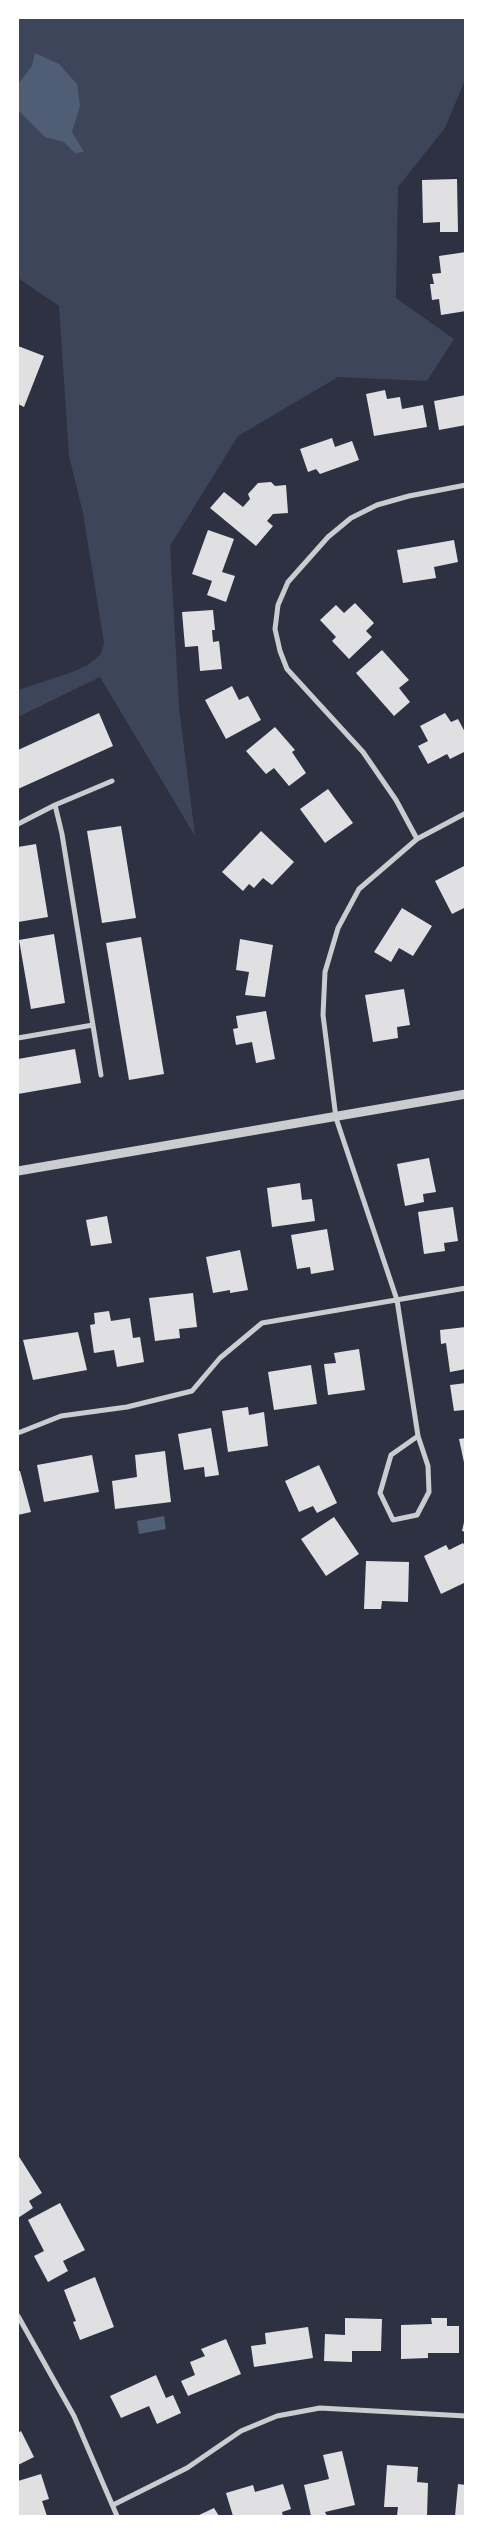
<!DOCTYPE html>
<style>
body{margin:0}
#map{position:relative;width:483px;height:2534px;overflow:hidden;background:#2d3142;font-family:"Nunito Sans",sans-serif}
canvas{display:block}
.frame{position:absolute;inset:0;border:19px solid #fff;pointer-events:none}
</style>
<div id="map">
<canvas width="483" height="2534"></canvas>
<div class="frame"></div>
</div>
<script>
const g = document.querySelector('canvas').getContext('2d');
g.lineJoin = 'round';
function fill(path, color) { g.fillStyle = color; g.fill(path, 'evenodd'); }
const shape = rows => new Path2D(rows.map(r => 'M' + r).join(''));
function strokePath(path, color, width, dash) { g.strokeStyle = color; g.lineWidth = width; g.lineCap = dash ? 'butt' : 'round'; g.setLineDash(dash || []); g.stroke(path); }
const green = shape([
 [18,18,465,18,465,80,445,128,398,187,396,298,454,339,427,381,338,377,238,436,170,546,179,707,195,836,100,677,18,717,18,690,70,673,88,665,101,654,104,643,83,513,69,456,59,306,18,278]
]);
const water = shape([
 [35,53,59,64,77,84,80,106,72,132,84,152,75,153,64,142,45,137,18,110,18,84,32,66],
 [164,1516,166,1529,139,1534,137,1521]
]);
const building = shape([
 [457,179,458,232,440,232,440,222,423,223,422,180],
 [466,252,466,311,441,315,439,299,432,300,430,284,434,284,432,274,441,273,439,256],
 [18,346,44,356,24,407,18,404],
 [385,390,387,399,400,397,402,409,423,405,427,427,374,436,366,394],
 [466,395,466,425,439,430,434,401],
 [332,438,335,447,352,441,359,460,320,474,316,469,308,472,300,449],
 [271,482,275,486,286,485,288,513,273,514,267,521,273,526,256,546,210,508,224,492,243,507,250,499,248,494,258,483],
 [208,530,234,539,222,572,235,576,226,602,207,595,212,581,192,574],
 [454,540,458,562,434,567,436,578,403,583,397,550],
 [355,603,374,623,366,631,372,637,349,659,332,641,336,637,320,620,336,605,344,613],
 [213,610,215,630,212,630,213,642,219,641,222,669,200,671,198,646,185,647,182,612],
 [382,650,409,680,399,688,410,702,394,716,356,673],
 [232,686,239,700,248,696,261,720,226,739,205,700],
 [99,713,113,746,18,789,18,750],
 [445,713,451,722,458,719,466,734,466,751,450,759,447,754,428,764,418,746,428,741,420,726],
 [275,727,295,750,292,752,306,773,289,786,274,768,266,774,246,751],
 [328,789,353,823,325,843,300,809],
 [121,826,136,918,102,923,87,831],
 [261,831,294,862,272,885,263,878,254,888,249,884,243,891,222,872],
 [36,844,48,917,18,922,18,847],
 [466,865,466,907,452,914,435,881],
 [402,908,432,926,413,956,399,948,391,962,374,952],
 [54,934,65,1003,31,1009,19,940],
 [141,937,164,1074,129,1080,106,943],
 [240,939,273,945,265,997,245,995,249,972,236,970],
 [404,989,410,1025,397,1027,398,1038,373,1042,365,995],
 [266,1011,275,1059,256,1063,252,1042,236,1045,233,1029,238,1028,236,1016],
 [75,1049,81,1083,18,1094,18,1059],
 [429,1158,436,1192,423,1194,424,1202,405,1206,397,1164],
 [300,1183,302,1200,312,1199,315,1221,272,1227,267,1188],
 [453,1207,458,1241,444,1243,445,1251,424,1254,418,1212],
 [107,1216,112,1243,91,1246,86,1220],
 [327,1229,334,1270,311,1274,310,1267,297,1269,291,1235],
 [240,1250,248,1290,230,1293,230,1290,213,1293,206,1257],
 [193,1293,197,1327,179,1329,180,1338,155,1341,149,1298],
 [109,1311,111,1321,130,1318,133,1338,140,1337,144,1362,117,1367,114,1350,94,1353,90,1325,95,1324,94,1313],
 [466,1327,466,1369,450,1372,446,1343,441,1344,440,1330],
 [78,1332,87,1370,33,1380,23,1340],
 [359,1349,365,1390,328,1395,324,1364,336,1363,334,1353],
 [311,1365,317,1404,274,1410,268,1372],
 [466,1383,466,1415,464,1415,464,1410,454,1411,450,1385],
 [248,1407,249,1415,264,1412,268,1446,228,1452,222,1411],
 [211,1428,219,1475,205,1477,204,1467,184,1470,178,1434],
 [466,1438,466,1466,465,1467,459,1439],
 [165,1451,171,1502,115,1509,112,1481,137,1477,135,1455],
 [92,1455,99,1492,44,1502,37,1465],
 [319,1465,337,1503,317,1513,313,1506,299,1512,285,1481],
 [18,1471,20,1471,31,1512,18,1515],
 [334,1517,359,1554,326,1576,301,1539],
 [465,1518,466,1518,466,1532,462,1531],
 [463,1543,466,1548,466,1582,441,1594,424,1556,446,1545,449,1550],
 [366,1561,409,1562,408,1602,382,1601,381,1609,364,1609],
 [18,2155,42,2193,29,2201,33,2208,18,2218],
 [60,2203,85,2250,63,2261,68,2271,48,2282,34,2256,44,2251,28,2220],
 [95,2277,114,2327,80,2340,73,2322,76,2321,64,2290],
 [345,2318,382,2319,381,2351,352,2351,352,2362,324,2361,325,2334,345,2335],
 [431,2318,447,2318,447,2326,459,2326,459,2353,428,2353,428,2358,401,2359,401,2325,432,2324],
 [308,2327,313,2358,254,2367,251,2346,266,2344,265,2333],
 [226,2339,241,2374,188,2396,181,2381,195,2375,190,2362,205,2356,201,2349],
 [156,2375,166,2398,173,2395,181,2413,157,2424,149,2406,121,2418,110,2396],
 [21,2431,34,2457,18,2465,18,2433],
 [342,2451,355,2505,325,2512,327,2516,311,2516,304,2485,329,2479,323,2455],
 [387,2465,418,2467,417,2482,428,2483,427,2516,397,2516,398,2507,384,2507],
 [41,2474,49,2499,42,2501,47,2516,18,2516,18,2481],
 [283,2484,291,2509,282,2512,283,2516,233,2516,226,2493,253,2485,255,2492],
 [458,2484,466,2485,466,2516,455,2516],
 [214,2508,219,2516,197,2516]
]);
const minor = shape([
 [55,805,112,781],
 [18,824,55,805,62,834,101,1075],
 [417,839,396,800,363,752,287,669,280,651,275,629,278,605,288,582,328,537,351,518,377,505,409,496,466,485],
 [18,1038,93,1025],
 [18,1433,61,1416,127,1407,192,1391,220,1358,262,1323,466,1288],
 [418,1436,428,1466,429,1492,417,1515,393,1520,380,1493,391,1455,418,1436,397,1300,336,1118,323,1015,325,972,338,928,359,889,417,839,466,813],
 [18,2316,74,2416,117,2516],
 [113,2505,187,2468,241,2431,277,2416,320,2408,466,2416]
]);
const tertiary = shape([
 [18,1171,466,1094]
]);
fill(green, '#3c4559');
fill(water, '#4f5d75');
fill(building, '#e0e0e3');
strokePath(minor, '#caccd0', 5);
strokePath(tertiary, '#caccd0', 9);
</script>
